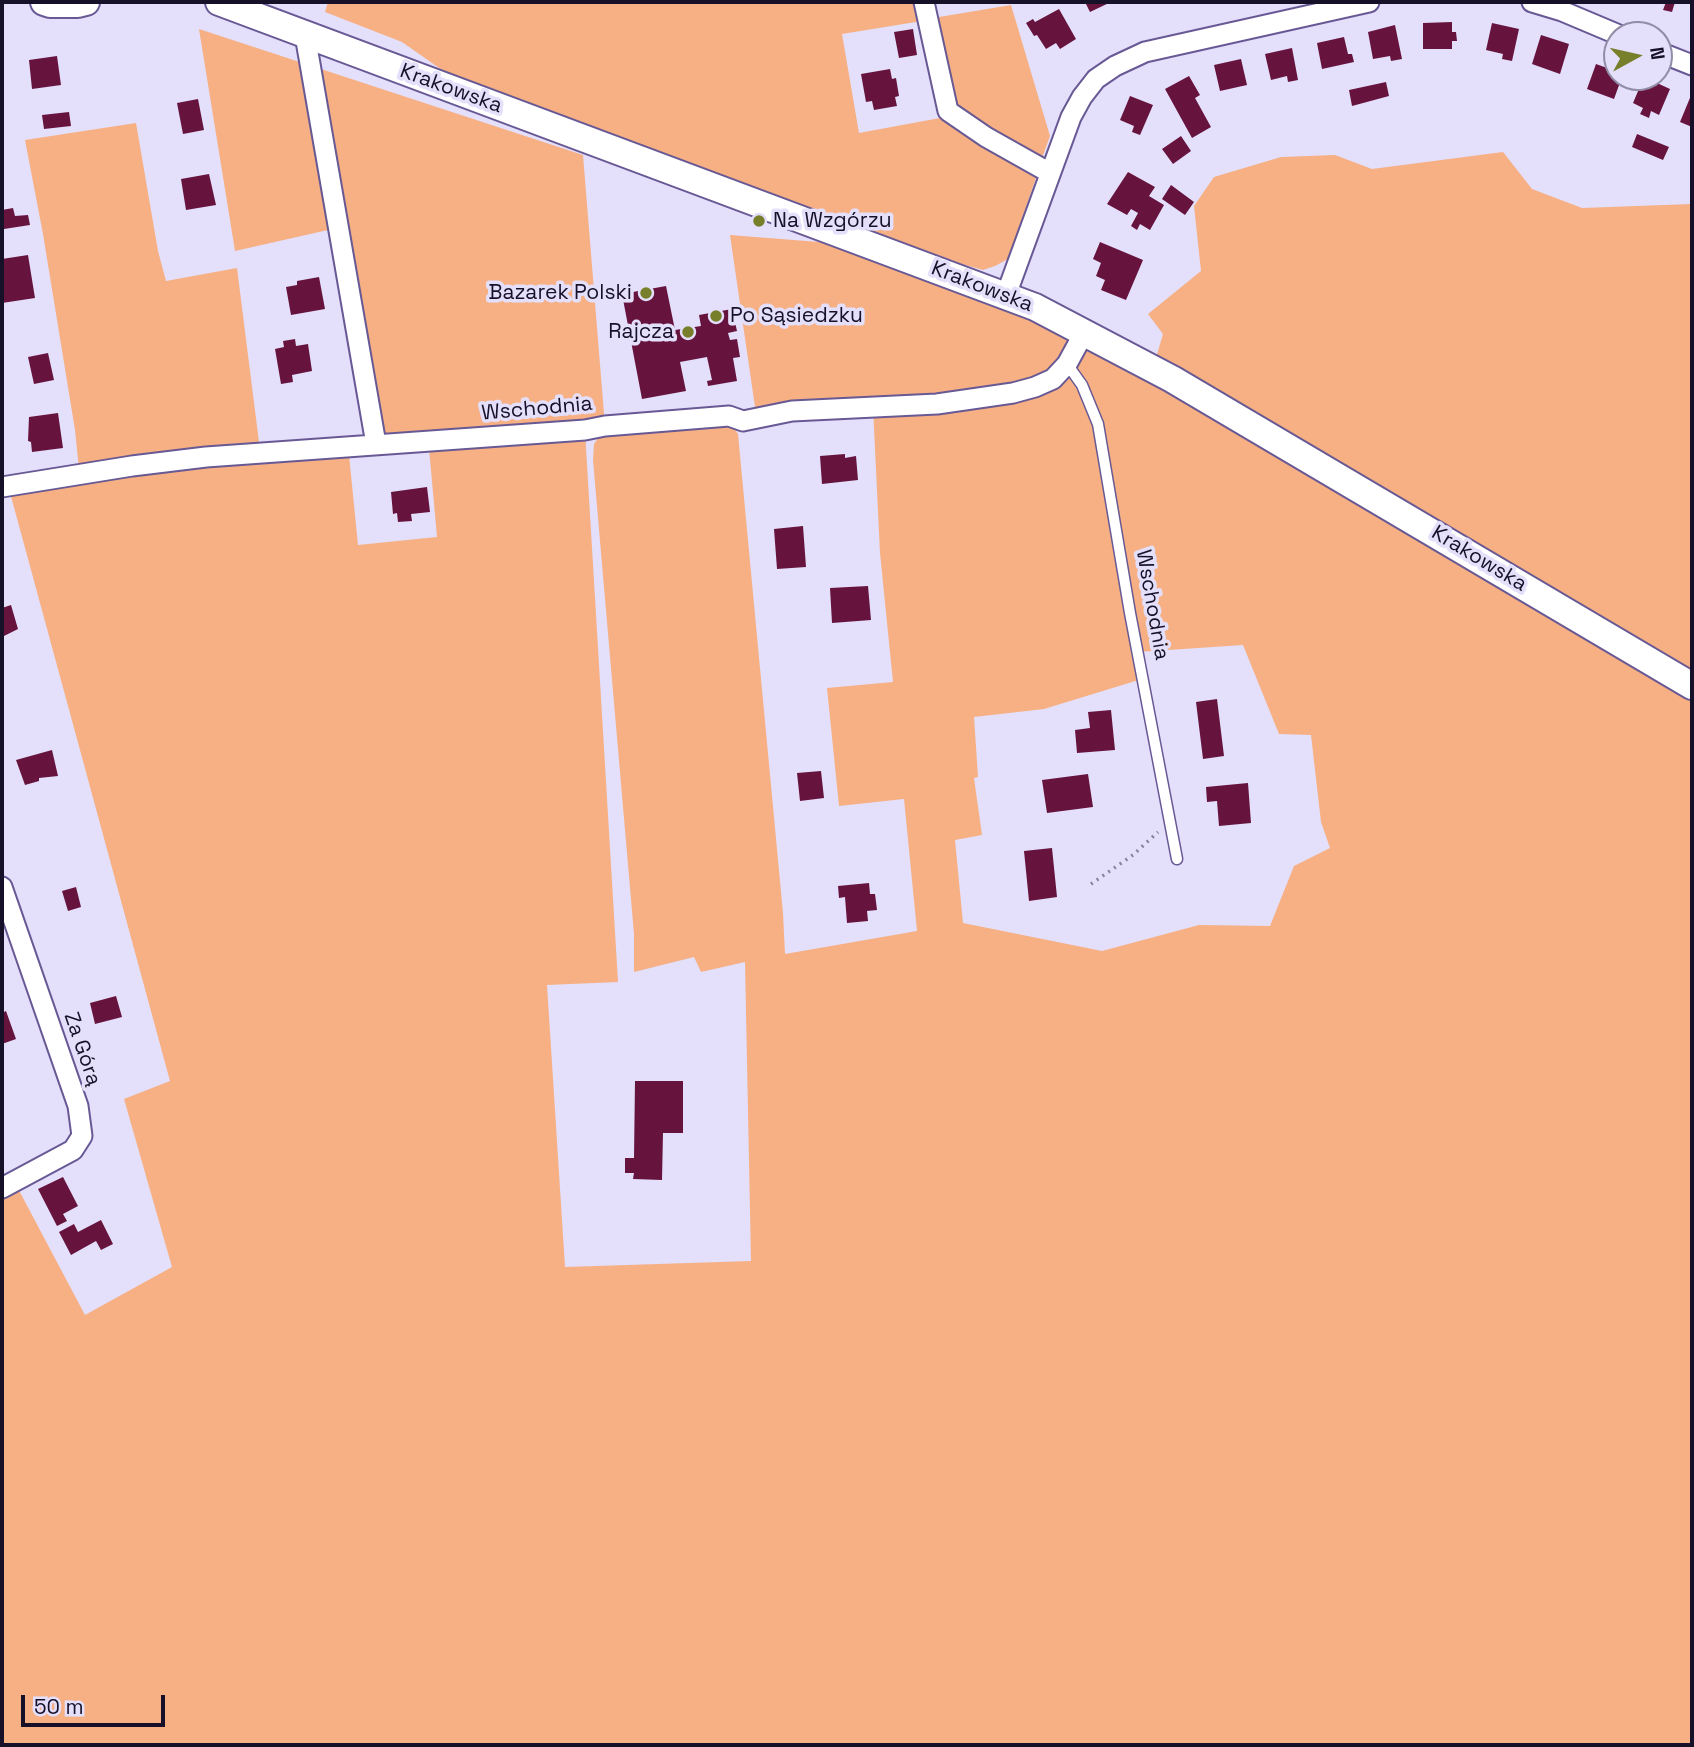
<!DOCTYPE html>
<meta charset="utf-8">
<style>
body{margin:0}
#map{position:relative;width:1694px;height:1747px;overflow:hidden;background:#e4dffb;font-family:"Space Grotesk",sans-serif}
canvas{display:block}
.frame{position:absolute;inset:0;border:4px solid #161028;pointer-events:none}
.north{position:absolute;left:1603px;top:21px;width:70px;height:70px;box-sizing:border-box;background:#e4dffb;border:2px solid #928ca7;border-radius:50%;rotate:82deg;font-size:19px;font-weight:700;line-height:28px;text-align:center;color:#161028}
.north::after{content:'';display:block;margin:auto;width:24px;height:32px;background:#787f2a;clip-path:polygon(50% 0,100% 100%,50% 72%,0 100%)}
.scale{position:absolute;left:21px;top:1695px;width:144px;height:32px;box-sizing:border-box;border:4px solid #161028;border-top:0;padding-left:9px;font-size:21px;line-height:24px;white-space:nowrap;color:#161028;-webkit-text-stroke:5px #e4dffb;paint-order:stroke}
</style>
<div id="map">
<canvas width="1694" height="1747"></canvas>
<div class="frame"></div>
<div class="north">N</div>
<div class="scale">50 m</div>
</div>
<script>
const g = document.querySelector('canvas').getContext('2d');
g.lineJoin = 'round';
function fill(path, color) { g.fillStyle = color; g.fill(path, 'evenodd'); }
const shape = rows => new Path2D(rows.map(r => 'M' + r).join(''));
function strokePath(path, color, width, dash) { g.strokeStyle = color; g.lineWidth = width; g.lineCap = dash ? 'butt' : 'round'; g.setLineDash(dash || []); g.stroke(path); }
function label(font, color, halo, rows, align = 'center') {
  g.font = font + ' "Space Grotesk",sans-serif'; g.lineWidth = 7; g.setLineDash([]); g.textBaseline = 'middle'; g.strokeStyle = halo; g.fillStyle = color; for (const [text, x, y, turn = 0] of rows) {
    g.save(); g.translate(x, y); g.rotate((+turn || 0) * Math.PI / 180); g.textAlign = isNaN(turn) ? turn : align; if (halo) g.strokeText(text, 0, 0); g.fillText(text, 0, 0); g.restore();
  }
}
const green = shape([
 [328,2,919,2,922,21,842,34,859,133,940,118,1018,161,1033,172,1036,178,1008,259,995,266,983,270,962,264,452,77,402,42,325,12],
 [1011,5,1050,136,1041,161,956,111,933,18],
 [199,29,583,155,605,426,585,431,618,982,547,985,565,1267,751,1261,745,962,701,972,694,957,634,972,634,934,593,460,594,444,599,437,610,432,724,425,734,428,738,434,783,913,785,954,917,931,904,799,839,806,827,688,893,682,880,553,873,407,872,403,755,407,730,235,819,242,1085,331,1153,368,1163,334,1148,314,1201,271,1194,206,1214,177,1281,157,1335,155,1372,169,1503,152,1532,189,1582,208,1692,204,1692,1745,2,1745,2,1184,14,1181,85,1315,172,1267,124,1099,170,1081,9,489,150,467,349,455,358,545,437,537,429,448,366,441,328,230,235,251],
 [1243,645,1279,734,1311,735,1321,822,1330,848,1294,866,1270,926,1199,925,1102,951,963,923,955,840,982,835,974,778,978,777,974,717,1044,709,1142,679,1138,652],
 [136,123,158,251,166,281,237,268,260,450,79,469,75,430,43,234,25,140]
]);
const building = shape([
 [1085,2,1111,2,1090,12],
 [1666,2,1675,2,1672,12,1663,10],
 [1059,9,1076,39,1060,49,1056,43,1046,49,1037,35,1034,36,1026,23,1033,19,1035,22],
 [1452,22,1452,32,1456,32,1457,41,1452,41,1452,49,1423,49,1423,23],
 [1492,23,1519,29,1512,61,1502,59,1503,54,1486,50],
 [1395,25,1402,59,1391,61,1390,56,1373,59,1368,32],
 [913,29,917,55,899,58,894,32],
 [1541,35,1569,44,1560,74,1532,64],
 [1344,37,1348,54,1352,54,1354,62,1322,69,1317,43],
 [1292,48,1298,80,1288,82,1287,76,1271,80,1265,54],
 [57,56,61,85,32,89,29,60],
 [1241,59,1247,85,1220,91,1214,65],
 [1608,63,1616,65,1614,70,1617,71,1617,77,1622,77,1614,99,1587,89,1596,64,1607,68],
 [890,69,892,79,896,78,899,96,895,97,897,106,874,110,872,101,866,102,861,74],
 [1189,76,1200,95,1195,98,1211,127,1192,138,1165,89],
 [1644,77,1670,89,1659,115,1651,111,1649,118,1640,114,1643,108,1633,103],
 [1386,82,1389,96,1352,106,1349,90],
 [1692,93,1692,127,1680,122],
 [1130,96,1153,105,1140,135,1132,132,1134,126,1120,120],
 [198,99,204,130,183,134,177,103],
 [69,112,71,126,44,129,42,115],
 [1637,134,1669,147,1663,160,1632,147],
 [1181,136,1191,151,1173,164,1162,149],
 [1128,172,1155,187,1149,196,1164,205,1150,230,1140,224,1137,230,1131,226,1138,213,1131,209,1127,215,1107,204],
 [209,174,216,205,186,210,181,179],
 [1171,185,1194,202,1185,215,1162,199],
 [13,208,15,216,28,215,30,225,4,229,2,210],
 [1100,242,1143,260,1126,300,1101,290,1105,280,1096,276,1101,263,1093,259],
 [28,255,35,298,2,303,2,278,4,277,2,259],
 [319,277,325,309,291,315,286,287,297,285,297,281],
 [666,286,675,330,701,326,699,315,732,309,737,331,728,333,730,340,737,339,740,357,733,358,737,381,708,386,707,381,712,380,707,357,680,362,686,391,642,399,622,294],
 [295,339,296,346,308,344,312,371,292,375,293,382,281,384,275,349,284,347,283,341],
 [48,353,54,380,34,384,28,357],
 [58,413,63,448,32,452,31,442,28,441,29,417],
 [845,454,845,458,856,456,858,480,822,484,820,456],
 [427,487,430,512,411,514,412,521,398,522,397,513,393,514,391,492],
 [803,526,806,567,777,569,774,529],
 [868,586,871,620,832,623,830,588],
 [11,605,18,629,2,637,2,608],
 [1217,699,1224,756,1203,759,1196,702],
 [1111,710,1115,750,1077,753,1075,730,1090,728,1088,712],
 [52,750,58,776,39,778,39,781,25,785,16,760],
 [821,771,824,798,800,801,797,773],
 [1088,774,1093,807,1047,813,1042,780],
 [1248,783,1251,823,1219,826,1217,801,1207,802,1206,787],
 [1052,848,1057,897,1029,901,1024,851],
 [869,883,870,894,875,894,877,910,867,911,868,921,847,923,845,897,839,898,838,886],
 [76,887,81,907,68,911,62,891],
 [116,996,122,1017,95,1024,90,1003],
 [6,1011,16,1039,2,1044,2,1013],
 [635,1081,683,1081,683,1133,663,1133,662,1180,633,1179,634,1173,625,1173,625,1158,634,1158],
 [63,1177,78,1206,63,1214,67,1221,57,1226,38,1189],
 [101,1220,113,1244,101,1250,96,1241,71,1255,59,1232,74,1224,78,1232]
]);
const path = shape([
 [1091,884,1133,855,1158,832]
]);
const lane = shape([
 [1067,364,1082,385,1098,424,1130,613,1177,859]
]);
const street = shape([
 [924,2,948,111,986,137,1050,173],
 [1532,2,1562,11,1619,35],
 [305,35,376,444],
 [1659,52,1692,65],
 [1006,295,1071,117,1082,97,1096,79,1115,66,1145,52,1369,2],
 [2,487,132,466,206,457,585,430,605,426,729,416,743,421,792,411,937,404,1013,393,1035,387,1053,379,1067,364,1085,331],
 [2,887,78,1106,82,1136,73,1150,2,1188]
]);
const secondary = shape([
 [44,2,50,4,78,4,86,2],
 [219,2,1035,307,1172,379,1692,686]
]);
const markers = [
 [759,221,7,"#787f2a"],
 [646,293,7,"#787f2a"],
 [716,316,7,"#787f2a"],
 [688,332,7,"#787f2a"]
];
const streetNames = [
 ["Krakowska",451,89,20],
 ["Krakowska",982,287,21],
 ["Wschodnia",537,409,-5],
 ["Krakowska",1479,559,31],
 ["Wschodnia",1152,605,80],
 ["Za Górą",82,1049,71]
];
const poiNames = [
 ["Na Wzgórzu",773,221],
 ["Bazarek Polski",632,293,"right"],
 ["Po Sąsiedzku",730,316],
 ["Rajcza",674,332,"right"]
];
fill(green, '#f6b083');
fill(building, '#66143e');
strokePath(lane, '#685995', 13);
strokePath(street, '#685995', 23);
strokePath(secondary, '#685995', 30);
strokePath(path, '#88839d', 3.5, [2, 5]);
strokePath(lane, '#fff', 10);
strokePath(street, '#fff', 19);
strokePath(secondary, '#fff', 26);
for (const [x, y, r, color] of markers) { const dot = new Path2D(); dot.arc(x, y, r, 0, 2 * Math.PI); g.fillStyle = color; g.fill(dot); strokePath(dot, '#e4dffb', 2.5); }
label('21px', '#161028', '#e4dffb', streetNames);
label('21px', '#161028', '#e4dffb', poiNames, 'left');
</script>
